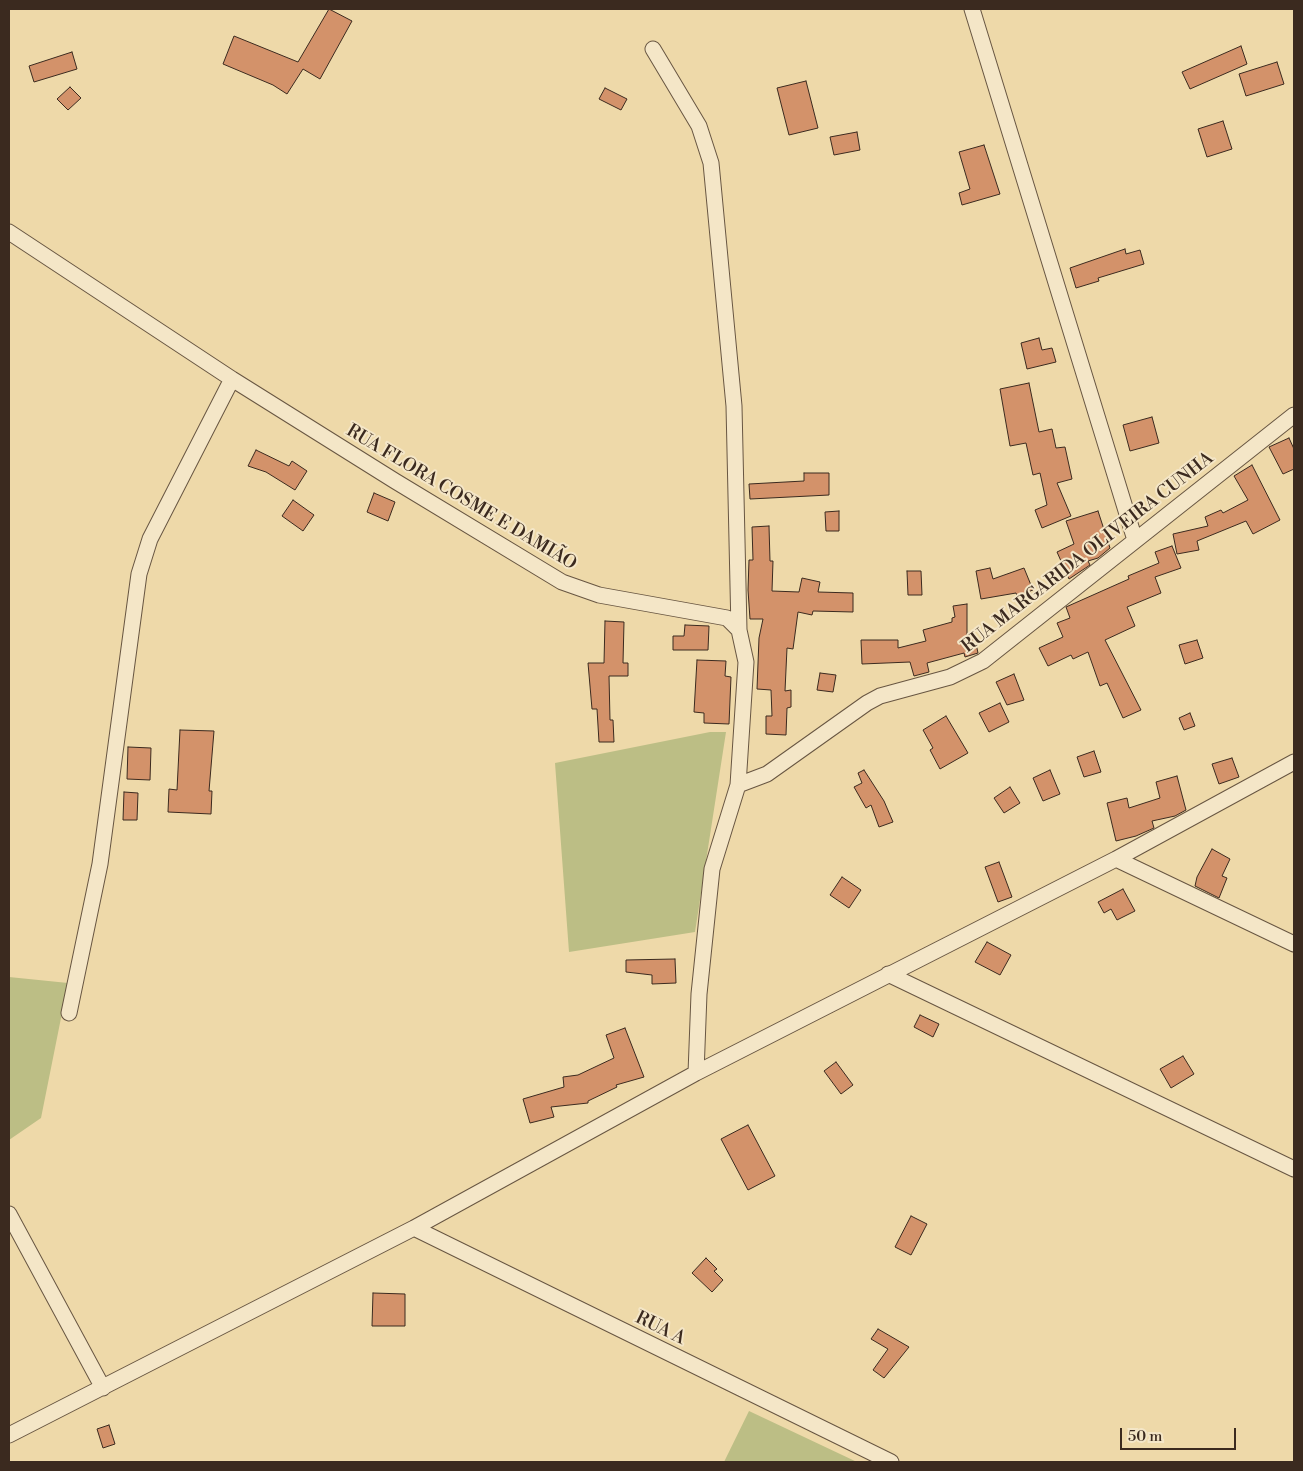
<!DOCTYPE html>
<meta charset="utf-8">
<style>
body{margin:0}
#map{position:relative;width:1303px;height:1471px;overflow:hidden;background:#eed9a9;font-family:"Libre Bodoni",serif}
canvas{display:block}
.frame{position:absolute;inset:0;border:10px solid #3b2a1f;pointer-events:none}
.scale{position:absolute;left:1120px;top:1428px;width:116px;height:22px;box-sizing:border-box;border:2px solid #3b2a1f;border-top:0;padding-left:6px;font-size:15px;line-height:18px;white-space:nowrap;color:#3b2a1f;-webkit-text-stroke:4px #f4e6c7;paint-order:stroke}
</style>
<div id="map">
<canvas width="1303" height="1471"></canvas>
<div class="frame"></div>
<div class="scale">50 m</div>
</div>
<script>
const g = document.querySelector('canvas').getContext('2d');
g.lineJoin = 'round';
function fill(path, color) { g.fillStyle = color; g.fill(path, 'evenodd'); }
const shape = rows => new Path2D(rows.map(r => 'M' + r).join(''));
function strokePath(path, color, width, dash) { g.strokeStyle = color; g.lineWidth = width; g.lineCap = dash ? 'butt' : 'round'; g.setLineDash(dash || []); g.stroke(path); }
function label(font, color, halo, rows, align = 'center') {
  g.font = font + ' "Libre Bodoni",serif'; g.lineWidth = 4; g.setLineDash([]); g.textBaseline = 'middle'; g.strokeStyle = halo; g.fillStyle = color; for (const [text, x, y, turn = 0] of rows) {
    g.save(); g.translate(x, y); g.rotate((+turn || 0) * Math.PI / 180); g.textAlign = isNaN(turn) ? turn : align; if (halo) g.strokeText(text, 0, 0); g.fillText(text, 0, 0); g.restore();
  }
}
const green = shape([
 [710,732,726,732,695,932,569,952,555,763],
 [9,977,68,983,41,1118,9,1140],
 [749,1411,857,1462,724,1462]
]);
const building = shape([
 [329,9,352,21,320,79,303,69,287,94,273,85,223,64,234,36,298,62,329,9],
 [1241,46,1247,64,1190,89,1182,72,1241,46],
 [72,52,77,69,34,82,29,66,72,52],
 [1277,62,1284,84,1246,96,1239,74,1277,62],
 [806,81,818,128,789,135,777,88,806,81],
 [70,87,81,98,68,110,57,99,70,87],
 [605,88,627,99,621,110,599,99,605,88],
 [1223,121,1232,149,1207,157,1198,129,1223,121],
 [857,132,860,150,834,155,830,137,857,132],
 [984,145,1000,194,962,205,959,193,970,189,959,152,984,145],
 [1125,249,1126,254,1140,250,1144,264,1098,278,1099,281,1076,288,1070,268,1125,249],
 [1039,338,1042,350,1052,348,1056,362,1027,369,1021,343,1039,338],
 [1029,383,1039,432,1052,429,1056,448,1065,447,1072,479,1057,483,1071,516,1042,528,1035,510,1047,505,1040,473,1033,475,1026,443,1010,446,1000,389,1029,383],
 [1152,417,1159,443,1130,451,1123,425,1152,417],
 [1289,438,1294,449,1294,469,1283,474,1269,447,1289,438],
 [256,450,289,466,292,461,307,471,295,490,266,472,248,466,256,450],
 [1252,465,1280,520,1253,534,1246,521,1197,541,1199,550,1177,554,1173,534,1208,526,1205,517,1221,510,1223,513,1248,500,1234,476,1252,465],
 [804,473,829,473,829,495,750,499,749,484,804,481,804,473],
 [374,493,395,502,388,521,367,512,374,493],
 [293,500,314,515,303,531,282,516,293,500],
 [839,511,839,531,826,531,825,512,839,511],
 [1098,511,1110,548,1098,558,1088,561,1090,565,1069,579,1057,552,1074,544,1066,521,1098,511],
 [769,526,770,561,773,561,772,591,799,592,802,578,820,582,818,592,853,593,853,612,813,611,812,615,798,612,793,649,787,648,785,691,791,690,791,707,787,708,786,735,766,734,766,716,772,716,771,690,757,689,759,638,763,619,750,619,748,590,749,560,753,560,752,527,769,526],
 [1172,546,1181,568,1155,577,1161,593,1127,607,1135,626,1105,640,1141,710,1123,718,1107,683,1100,686,1088,652,1073,659,1071,655,1048,666,1039,648,1063,637,1057,623,1070,618,1066,607,1129,579,1128,576,1159,563,1155,552,1172,546],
 [990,568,993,579,1024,568,1033,590,1017,596,1016,593,981,599,976,571,990,568],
 [907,571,921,571,922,595,908,595,907,571],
 [967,604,967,641,975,639,978,653,965,657,964,653,927,663,929,672,914,676,910,662,862,664,861,640,898,640,898,648,926,641,923,630,952,622,952,618,955,617,953,606,967,604],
 [605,621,624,622,623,663,628,663,628,676,609,676,610,720,613,720,614,742,599,742,597,709,592,709,588,663,604,663,605,621],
 [685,625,709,626,708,650,673,650,673,636,684,636,685,625],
 [1197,640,1203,658,1185,664,1179,645,1197,640],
 [697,660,726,661,725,676,731,677,729,724,704,723,704,713,694,712,697,660],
 [820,673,836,675,833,692,817,690,820,673],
 [1014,674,1024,700,1007,705,996,682,1014,674],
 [1000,703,1009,722,989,732,979,713,1000,703],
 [1190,713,1195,726,1184,730,1179,718,1190,713],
 [946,716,968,753,940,769,930,750,933,748,923,730,946,716],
 [180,730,214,731,209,791,212,791,211,814,168,812,169,789,177,790,180,730],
 [128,747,151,748,150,780,127,779,128,747],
 [1094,751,1101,772,1084,777,1077,757,1094,751],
 [1232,758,1239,777,1219,784,1212,764,1232,758],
 [864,770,884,801,893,822,879,827,871,805,866,808,854,787,862,783,858,773,864,770],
 [1050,770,1060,794,1043,801,1033,778,1050,770],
 [1177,776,1186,810,1175,816,1152,821,1154,828,1136,836,1116,841,1107,803,1127,798,1129,808,1160,798,1156,782,1177,776],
 [1010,787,1020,803,1004,813,994,798,1010,787],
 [124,792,138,793,137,820,123,820,124,792],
 [1212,849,1230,859,1222,876,1227,878,1219,898,1195,886,1197,877,1212,849],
 [999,862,1012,897,998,902,985,867,999,862],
 [842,877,861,890,849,908,830,895,842,877],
 [1123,889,1135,911,1117,920,1111,909,1104,913,1098,902,1123,889],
 [987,942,1011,955,1000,975,975,962,987,942],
 [675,959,676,983,652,984,652,975,626,972,626,960,675,959],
 [920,1015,939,1024,933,1037,914,1027,920,1015],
 [625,1028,644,1077,616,1085,617,1087,588,1101,588,1103,551,1107,554,1117,530,1123,523,1099,564,1087,563,1077,578,1075,614,1058,606,1035,625,1028],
 [1183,1056,1194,1074,1171,1088,1160,1069,1183,1056],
 [836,1062,853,1085,841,1094,824,1071,836,1062],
 [748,1125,775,1176,748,1190,721,1139,748,1125],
 [911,1216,927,1224,911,1255,895,1247,911,1216],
 [706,1258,717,1269,714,1271,723,1280,712,1292,692,1273,706,1258],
 [373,1293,405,1294,405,1326,372,1326,373,1293],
 [878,1329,909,1347,884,1378,873,1370,888,1349,871,1339,878,1329],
 [109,1425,115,1444,103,1448,97,1429,109,1425]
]);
const street = shape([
 [972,9,1135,540],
 [653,49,699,126,711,163,734,406,739,630],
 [9,232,232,379,395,481,562,582,599,595,727,618,739,630,746,662,738,785,712,869,699,994,696,1073],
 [738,785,767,774,867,703,880,696,950,677,983,661,1294,415],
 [1116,859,1294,944],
 [888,974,1294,1169],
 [69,1013,100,864,139,574,150,539,232,379],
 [9,1214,103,1388],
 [414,1228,891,1462],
 [9,1435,414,1228,696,1073,1116,859,1294,762]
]);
const streetNames = [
 ["RUA FLORA COSME E DAMIÃO",461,498,31],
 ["RUA MARGARIDA OLIVEIRA CUNHA",1088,553,-38],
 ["RUA A",660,1329,26]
];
fill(green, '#bcbe85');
fill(building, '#d3926a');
strokePath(building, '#3b2a1f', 1);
strokePath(street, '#685642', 17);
strokePath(street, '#f4e6c7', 15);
label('18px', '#3b2a1f', '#f4e6c7', streetNames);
</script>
